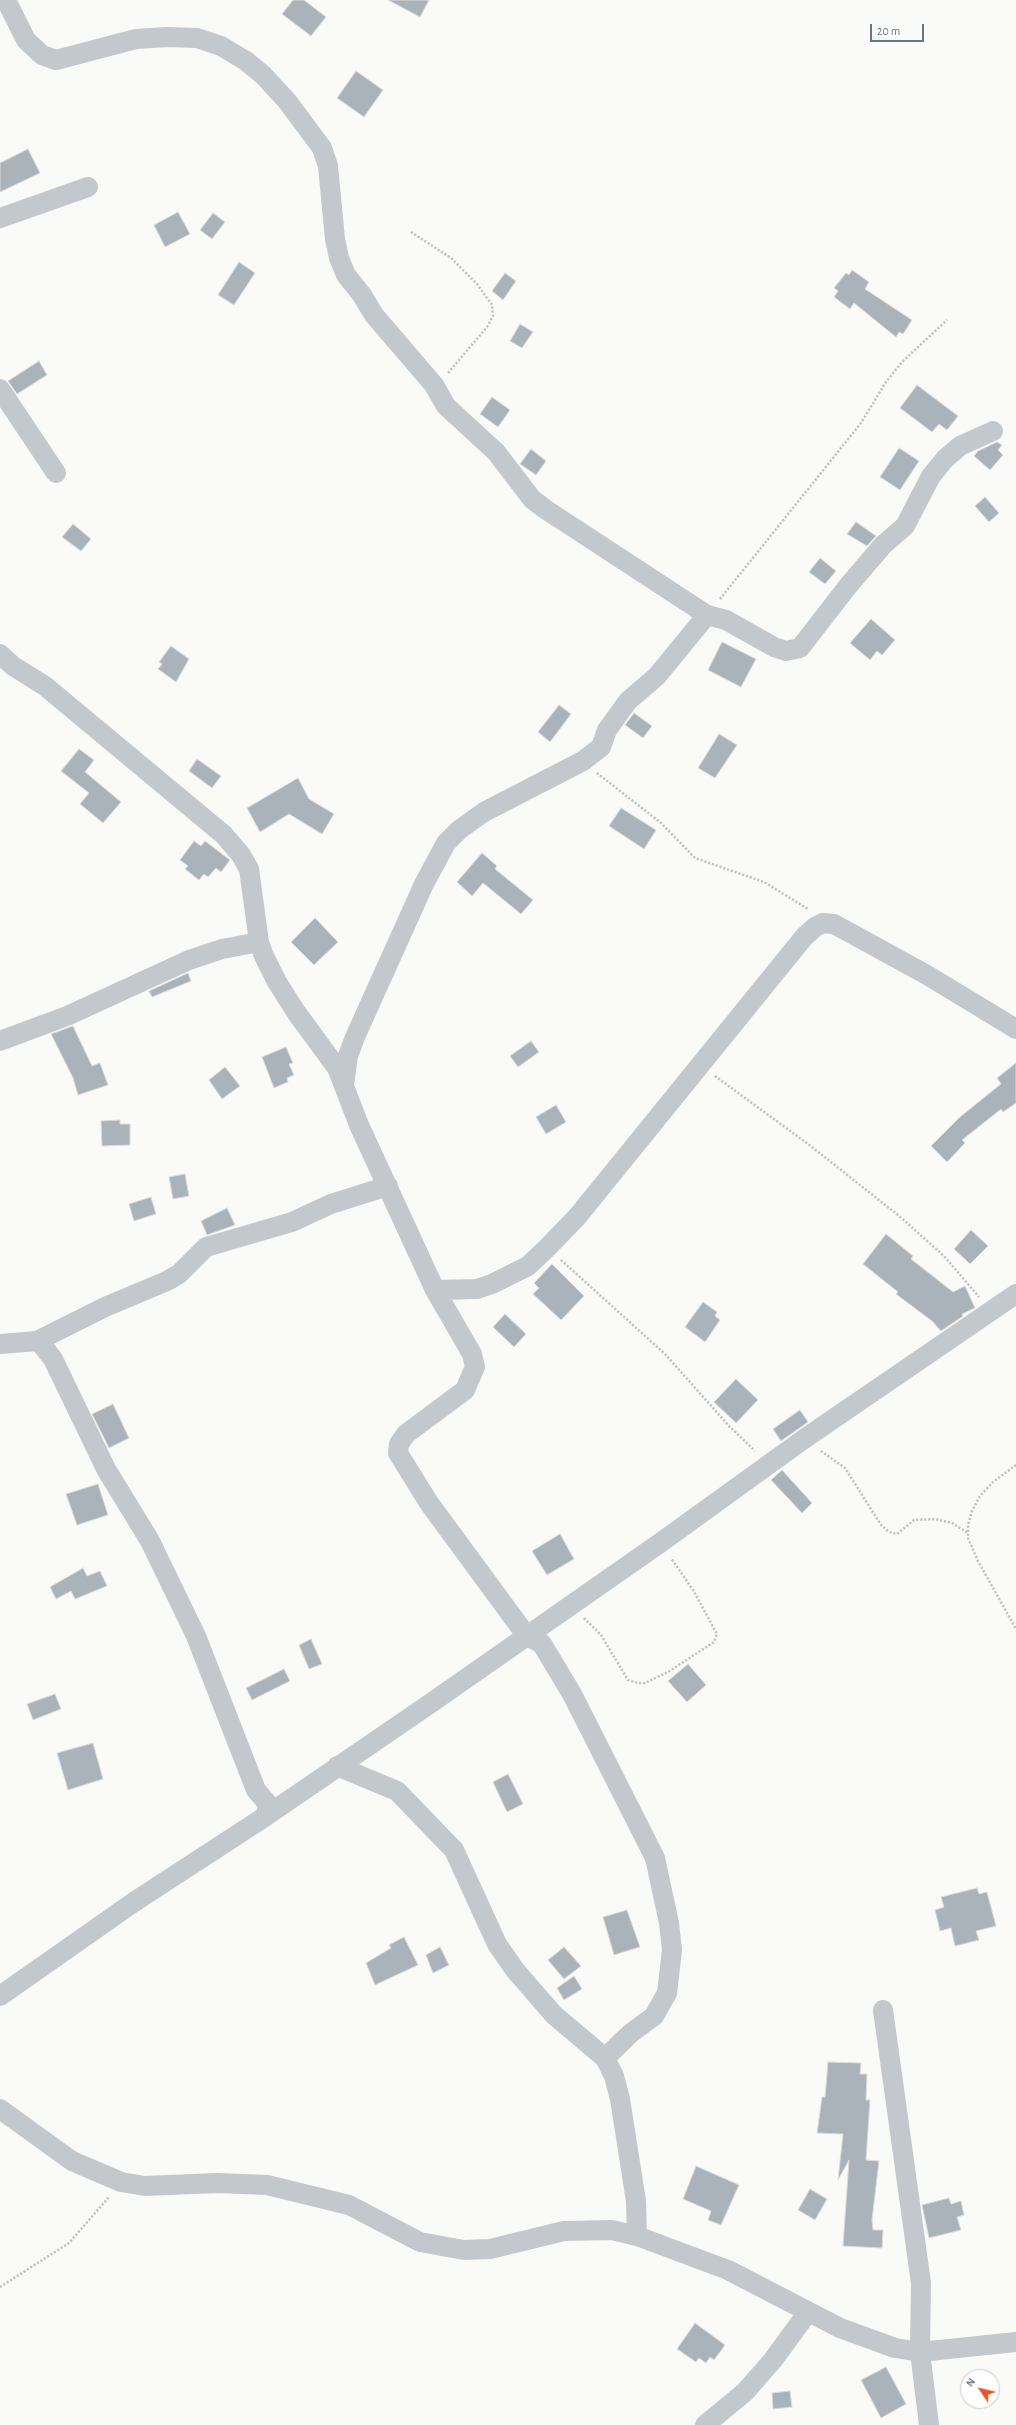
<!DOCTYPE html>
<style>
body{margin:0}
#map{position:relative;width:1016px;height:2425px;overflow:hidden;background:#fafaf8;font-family:"Alegreya Sans",sans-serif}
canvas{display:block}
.north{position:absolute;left:960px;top:2369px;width:40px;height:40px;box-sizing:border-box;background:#fff;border:1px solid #c1c8cd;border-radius:50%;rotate:305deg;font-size:11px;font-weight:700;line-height:16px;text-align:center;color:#657683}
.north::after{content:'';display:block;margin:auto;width:14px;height:18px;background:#e4572e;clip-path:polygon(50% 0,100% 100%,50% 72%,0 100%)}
.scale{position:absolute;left:870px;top:24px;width:54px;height:18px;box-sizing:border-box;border:2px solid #657683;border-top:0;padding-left:5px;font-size:12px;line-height:14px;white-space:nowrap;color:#657683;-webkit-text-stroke:3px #fff;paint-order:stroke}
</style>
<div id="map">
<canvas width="1016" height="2425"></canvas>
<div class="north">N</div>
<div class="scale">20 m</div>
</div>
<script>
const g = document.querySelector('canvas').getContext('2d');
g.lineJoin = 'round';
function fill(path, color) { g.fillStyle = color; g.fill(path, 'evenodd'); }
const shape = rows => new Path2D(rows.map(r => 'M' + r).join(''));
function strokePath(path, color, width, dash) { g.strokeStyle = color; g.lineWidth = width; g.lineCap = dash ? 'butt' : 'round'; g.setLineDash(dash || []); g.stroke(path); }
const building = shape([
 [293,0,304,0,326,17,311,36,282,14,293,0],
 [388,0,429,0,420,17,388,0],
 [356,71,383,90,364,117,337,98,356,71],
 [28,149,40,173,0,192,0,163,28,149],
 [178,212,190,234,165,247,154,225,178,212],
 [213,213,225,222,212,239,200,230,213,213],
 [239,262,255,273,234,305,218,295,239,262],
 [852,270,869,282,865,289,912,320,903,334,899,332,896,337,854,303,850,309,834,297,838,291,834,288,846,273,849,275,852,270],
 [505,273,516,281,503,300,492,291,505,273],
 [520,324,533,332,522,348,510,341,520,324],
 [39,361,47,375,17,394,8,381,39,361],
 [917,385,958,416,947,430,939,424,932,432,900,408,917,385],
 [492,397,510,410,498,427,480,414,492,397],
 [997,442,1002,445,998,450,1003,455,990,470,974,456,978,451,997,442],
 [899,448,919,461,900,490,880,477,899,448],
 [531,449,546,461,536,475,520,464,531,449],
 [985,497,999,513,989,522,975,506,985,497],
 [856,522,876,536,867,546,847,534,856,522],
 [73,524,91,539,81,551,62,537,73,524],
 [820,558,836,571,825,584,809,572,820,558],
 [871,619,895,640,882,655,877,651,870,660,850,643,871,619],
 [722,642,756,659,741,687,708,670,722,642],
 [171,646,189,659,176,682,158,669,162,664,159,662,171,646],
 [559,705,571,714,550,742,538,732,559,705],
 [634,713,652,726,643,738,625,725,634,713],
 [719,734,737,745,715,778,698,768,719,734],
 [79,749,94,760,85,772,121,802,103,823,80,804,89,793,61,771,79,749],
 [197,759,221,776,212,788,189,771,197,759],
 [298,778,309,799,334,814,322,834,289,814,260,832,247,808,298,778],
 [621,808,656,830,644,849,609,826,621,808],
 [194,841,201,846,205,841,230,860,221,872,216,868,208,877,204,874,199,880,185,869,188,866,180,860,194,841],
 [482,853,497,866,495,869,533,900,521,914,483,883,472,896,457,882,482,853],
 [315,918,338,942,314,965,291,942,315,918],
 [188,973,191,981,152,997,149,991,188,973],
 [73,1026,92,1066,100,1063,108,1085,78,1095,73,1078,51,1034,73,1026],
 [531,1041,539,1052,518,1067,510,1056,531,1041],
 [286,1047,293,1063,289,1064,294,1075,287,1078,288,1082,274,1088,262,1057,286,1047],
 [1016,1063,1016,1103,1003,1112,1001,1109,962,1140,965,1143,947,1162,931,1146,960,1117,1001,1084,997,1078,1016,1063],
 [225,1067,240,1086,222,1099,209,1080,225,1067],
 [556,1105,566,1122,546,1134,536,1117,556,1105],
 [120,1120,120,1124,130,1124,130,1145,102,1146,101,1121,120,1120],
 [185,1174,189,1196,173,1199,169,1177,185,1174],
 [151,1197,156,1214,134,1221,129,1204,151,1197],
 [227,1208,235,1225,207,1235,201,1221,227,1208],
 [971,1230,988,1246,970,1264,954,1249,971,1230],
 [886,1234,913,1256,911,1259,953,1292,965,1286,975,1308,962,1314,963,1316,941,1331,932,1321,896,1294,898,1292,863,1264,886,1234],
 [552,1264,584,1296,561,1320,533,1294,539,1288,534,1283,552,1264],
 [703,1302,717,1312,715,1316,720,1320,705,1342,685,1327,703,1302],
 [505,1314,526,1334,514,1347,493,1327,505,1314],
 [736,1379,758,1400,736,1423,714,1402,736,1379],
 [113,1404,129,1438,109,1448,92,1414,113,1404],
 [800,1410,808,1422,781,1441,773,1429,800,1410],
 [782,1470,812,1503,802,1513,771,1480,782,1470],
 [98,1484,108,1515,77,1525,66,1494,98,1484],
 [560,1534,574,1559,547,1575,532,1551,560,1534],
 [83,1568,87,1576,100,1571,107,1586,75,1599,71,1591,56,1599,50,1587,83,1568],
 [311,1639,322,1664,309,1669,299,1645,311,1639],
 [688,1664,706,1685,687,1702,668,1681,688,1664],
 [284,1669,290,1681,252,1700,246,1688,284,1669],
 [55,1694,61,1709,33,1720,27,1704,55,1694],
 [93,1743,103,1779,68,1790,57,1753,93,1743],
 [508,1774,523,1804,507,1812,493,1782,508,1774],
 [977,1888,979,1894,987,1892,996,1926,976,1931,979,1940,955,1946,951,1928,940,1931,935,1910,944,1907,941,1897,977,1888],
 [627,1910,640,1947,614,1955,603,1917,627,1910],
 [404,1937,418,1965,375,1985,366,1963,391,1948,389,1945,404,1937],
 [440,1947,449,1965,433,1973,426,1955,440,1947],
 [564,1947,581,1966,564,1979,548,1960,564,1947],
 [574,1976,582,1989,564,2000,557,1988,574,1976],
 [828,2062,861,2063,860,2074,867,2074,866,2100,870,2100,866,2160,879,2161,872,2220,873,2230,883,2230,882,2248,843,2246,849,2160,838,2180,843,2134,817,2133,822,2097,825,2097,828,2062],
 [696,2166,739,2185,721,2225,708,2220,711,2211,683,2199,696,2166],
 [810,2189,827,2199,815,2220,798,2210,810,2189],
 [949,2198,951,2204,961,2201,964,2215,957,2217,961,2230,929,2238,922,2205,949,2198],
 [695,2323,725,2345,714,2360,710,2357,706,2363,699,2358,696,2362,677,2349,695,2323],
 [886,2367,906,2404,881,2418,861,2380,886,2367],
 [790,2391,792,2407,773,2409,772,2393,790,2391]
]);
const path = shape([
 [411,232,451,258,477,284,492,305,493,316,487,327,448,373],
 [720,599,861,423,886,382,902,362,947,320],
 [597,773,661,823,695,858,764,882,808,909],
 [715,1076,808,1144,898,1215,944,1256,979,1297],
 [561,1260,665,1354,729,1426,755,1451],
 [821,1451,845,1468,881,1525,889,1532,897,1534,914,1520,935,1519,952,1523,968,1533],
 [1016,1465,993,1482,980,1496,972,1511,968,1525,968,1538,978,1561,1016,1629],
 [584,1618,601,1635,628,1680,638,1683,645,1683,668,1672,714,1642,717,1634,693,1590,671,1558],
 [0,2287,69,2243,109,2197]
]);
const minor = shape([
 [6,0,26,40,42,55,56,60,136,39,167,37,197,38,221,46,246,61,263,75,287,101,322,148,328,166,335,239,339,258,346,275,362,295,374,315,434,385,446,406,496,452,532,499,545,509,707,615],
 [0,218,88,187],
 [0,389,56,473],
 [0,654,13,666,45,686,224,835,241,855,249,869,259,942,264,956,277,982,296,1012,337,1068,359,1125,435,1290,472,1354,475,1367,465,1390,406,1434,399,1444,398,1453,429,1503,526,1635,542,1644,572,1694,655,1858,669,1923,672,1950,667,1993,654,2016,631,2033,605,2058],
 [0,1041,67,1016,189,960,222,949,259,942],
 [344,1084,348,1056,355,1037,424,884,446,843,459,830,484,812,583,761,601,747,607,730,628,701,657,676,707,615,726,620,774,647,786,651,800,648,848,586,883,545,905,526,931,476,945,459,960,446,993,431],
 [435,1290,477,1289,492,1284,528,1266,547,1248,577,1217,804,937,815,927,823,923,834,924,927,975,1016,1029],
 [37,1341,105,1307,167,1281,179,1274,206,1247,292,1222,331,1204,388,1186],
 [0,1344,37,1341,42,1345,53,1359,106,1469,150,1541,196,1636,256,1790,268,1804,266,1816],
 [337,1766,397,1791,454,1850,497,1944,515,1970,554,2015,605,2058,614,2076,620,2099,636,2201,637,2236],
 [0,1996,134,1902,266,1816,431,1703,660,1543,804,1439,1016,1294],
 [883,2010,921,2283,920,2352,929,2425],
 [0,2109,72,2161,121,2182,145,2186,218,2183,267,2185,349,2205,420,2242,464,2250,490,2249,564,2231,612,2230,637,2236,728,2270,840,2328,895,2348,920,2352,1016,2342],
 [705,2425,745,2392,773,2360,808,2312]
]);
fill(building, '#aab3b9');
strokePath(building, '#dcdcda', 1);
strokePath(path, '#bbbfc2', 2.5, [2, 2]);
strokePath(minor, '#c3c8cc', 20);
</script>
